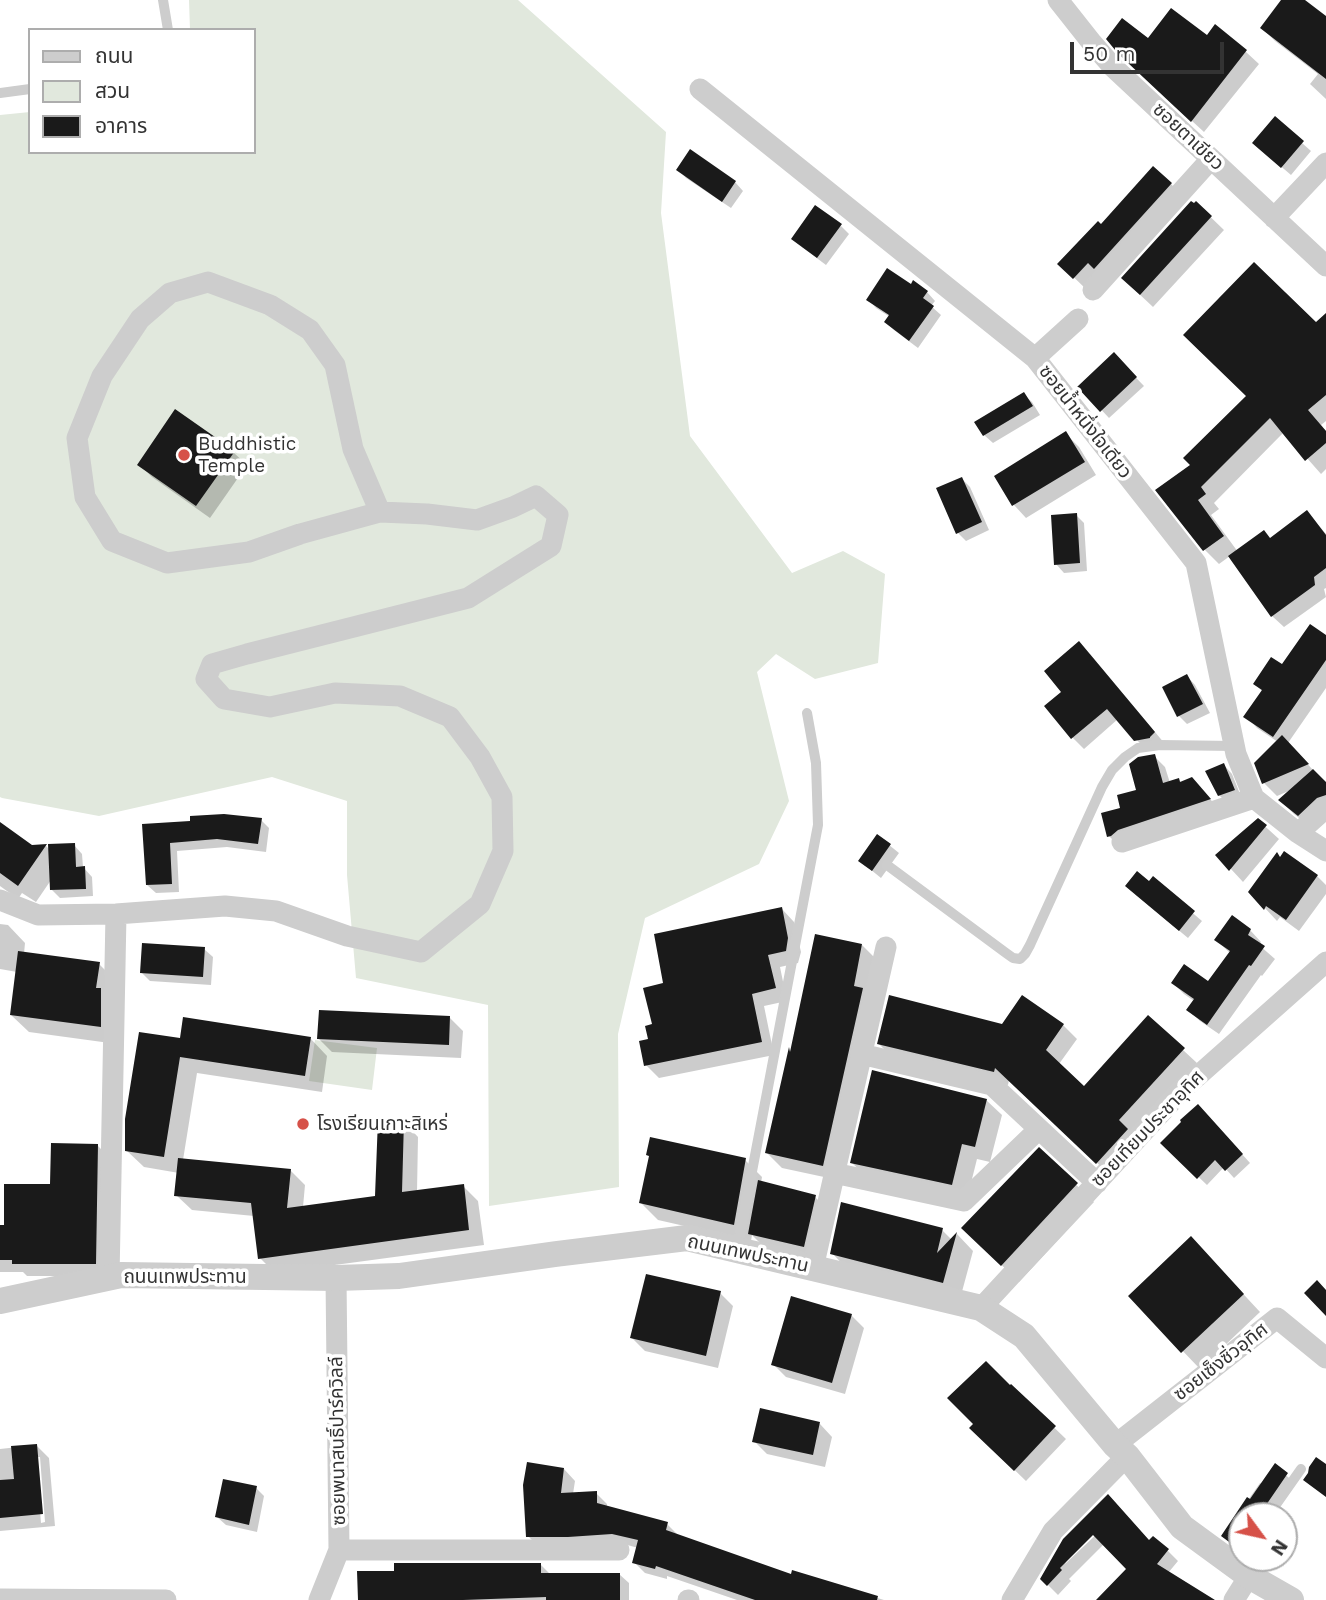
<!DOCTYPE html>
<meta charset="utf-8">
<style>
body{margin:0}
#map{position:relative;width:1326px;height:1600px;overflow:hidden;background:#fff;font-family:"Work Sans","Noto Sans Thai",sans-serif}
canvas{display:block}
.legend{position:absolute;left:28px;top:28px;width:228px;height:126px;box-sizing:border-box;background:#fff;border:2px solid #adadad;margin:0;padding:9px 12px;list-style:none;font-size:21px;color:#333}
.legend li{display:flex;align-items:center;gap:14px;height:35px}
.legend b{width:35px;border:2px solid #adadad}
.north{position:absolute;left:1228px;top:1502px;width:70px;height:70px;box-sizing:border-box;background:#fff;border:2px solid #adadad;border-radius:50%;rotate:123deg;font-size:19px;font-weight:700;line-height:28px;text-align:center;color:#333}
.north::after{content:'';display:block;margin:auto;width:24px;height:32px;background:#d65148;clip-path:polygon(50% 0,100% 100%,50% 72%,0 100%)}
.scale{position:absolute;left:1070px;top:42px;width:154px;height:32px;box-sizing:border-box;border:4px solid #333;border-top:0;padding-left:9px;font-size:21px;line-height:24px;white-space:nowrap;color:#333;-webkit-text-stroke:5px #fff;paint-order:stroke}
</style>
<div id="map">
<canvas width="1326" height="1600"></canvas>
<ul class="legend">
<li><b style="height:9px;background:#cdcdcd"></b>ถนน</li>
<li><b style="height:19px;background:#e1e8dd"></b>สวน</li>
<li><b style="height:19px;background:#1a1a1a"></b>อาคาร</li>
</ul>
<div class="north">N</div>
<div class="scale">50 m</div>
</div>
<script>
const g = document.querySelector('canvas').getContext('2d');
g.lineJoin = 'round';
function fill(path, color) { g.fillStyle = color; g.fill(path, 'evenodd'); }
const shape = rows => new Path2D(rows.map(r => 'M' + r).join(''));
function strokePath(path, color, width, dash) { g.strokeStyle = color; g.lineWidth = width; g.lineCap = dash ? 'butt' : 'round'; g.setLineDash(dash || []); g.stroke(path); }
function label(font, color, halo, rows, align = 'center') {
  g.font = font + ' "Work Sans","Noto Sans Thai",sans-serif'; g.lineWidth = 7; g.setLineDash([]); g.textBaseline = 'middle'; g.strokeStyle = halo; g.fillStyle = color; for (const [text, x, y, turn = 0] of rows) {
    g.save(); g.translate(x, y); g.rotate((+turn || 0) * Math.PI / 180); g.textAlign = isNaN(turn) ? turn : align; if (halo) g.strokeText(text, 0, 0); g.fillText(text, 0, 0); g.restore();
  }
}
const green = shape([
 [189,0,518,0,666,132,661,213,690,436,792,573,843,551,885,574,878,663,815,679,776,654,757,672,789,801,759,864,645,918,618,1034,619,1187,489,1206,488,1005,356,978,347,875,347,801,272,777,99,816,2,798,0,797,0,115,30,112,30,152,254,152,254,30,190,30],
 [315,1040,377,1048,372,1090,309,1081]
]);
const shadow = shape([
 [1283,0,1302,0,1326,18,1326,99,1310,84,1318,74,1275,41,1262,28],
 [1215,27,1246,52,1259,64,1204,132,1143,76,1148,40,1207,37],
 [1275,119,1311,151,1291,175,1263,151],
 [678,169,735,182,743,191,731,208,686,178],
 [1171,184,1183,197,1087,290,1060,264,1101,226],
 [1196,203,1224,230,1153,307,1136,291],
 [841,226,849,234,826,265,802,247],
 [911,286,927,292,935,301,931,306,941,315,918,348,894,330,886,322,890,317,876,308,868,299],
 [1316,324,1326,325,1326,421,1321,425,1326,431,1326,469,1321,474,1284,432,1214,503,1219,509,1211,515,1238,552,1271,539,1307,512,1326,534,1326,588,1324,589,1326,597,1284,627,1272,616,1230,556,1219,564,1205,550,1192,465,1248,396],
 [1114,355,1144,386,1109,418,1080,387],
 [1023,394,1032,402,1040,415,993,443,984,435],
 [1066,434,1079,447,1096,475,1026,518,1014,505],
 [234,453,247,465,210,518,152,477,139,464],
 [962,479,970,487,989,530,966,541,958,533],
 [1076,515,1084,523,1087,571,1064,573,1056,564],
 [1326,637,1326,688,1288,743,1326,784,1326,819,1313,829,1294,814,1280,800,1291,790,1277,796,1264,783,1278,742,1257,728,1246,716,1263,692,1255,684],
 [1090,654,1165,744,1147,751,1118,719,1084,749,1073,738,1047,707,1063,693],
 [1187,676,1195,685,1210,713,1187,724,1179,716],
 [1154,756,1165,767,1170,783,1179,780,1182,783,1192,779,1220,810,1120,847,1109,836,1122,809,1138,791],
 [1224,765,1232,774,1242,799,1228,804,1219,795],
 [261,820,269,828,266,852,227,847,177,851,179,892,156,893,147,885,144,825],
 [1258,820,1279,839,1243,882,1218,855],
 [0,824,32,847,46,846,50,850,74,845,82,854,83,867,92,877,93,896,60,898,52,890,51,880,36,902,22,893,18,899,0,886],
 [878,836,899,853,881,878,860,861],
 [1281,859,1317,876,1326,885,1326,894,1299,931,1280,917,1277,921,1250,892],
 [1153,879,1202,921,1188,938,1135,894],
 [782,909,794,922,801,952,798,963,780,967,787,1001,764,1006,774,1055,659,1078,646,1065,665,984],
 [0,924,8,925,25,943,24,954,99,964,116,981,117,1044,29,1032,11,1015,17,972,0,969],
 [1250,930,1261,942,1259,945,1275,959,1262,976,1261,975,1219,1034,1200,1021,1188,1010,1194,1001,1184,994,1173,983,1209,983,1230,953,1216,940],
 [862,945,877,960,838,1180,782,1168,767,1153,790,1051,792,1053],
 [204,949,213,957,211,985,150,981,141,972],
 [1023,997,1063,1025,1077,1039,1059,1064,1084,1089,1183,1050,1197,1063,1111,1176,1009,1080,1008,1085,893,1058,879,1044,1002,1026],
 [450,1018,463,1031,461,1058,332,1052,319,1039],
 [310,1038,327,1056,322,1092,197,1073,183,1160,290,1170,305,1185,303,1207,377,1197,403,1121,418,1137,417,1192,463,1186,478,1201,484,1245,275,1273,260,1258,254,1216,192,1210,176,1195,179,1173,144,1167,126,1150,181,1040],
 [985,1099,1002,1115,990,1162,977,1159,967,1199,868,1178,852,1163],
 [1206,1114,1250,1163,1234,1178,1224,1167,1207,1185,1163,1143],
 [98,1146,111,1159,108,1276,27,1276,23,1272,0,1272,0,1226,6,1226],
 [1039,1149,1094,1202,1019,1282,981,1245],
 [648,1155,745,1160,762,1177,761,1183,815,1197,828,1210,817,1259,763,1246,752,1235,751,1241,658,1220,641,1203,651,1158],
 [942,1230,952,1240,957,1234,973,1251,960,1299,849,1271,832,1253],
 [1208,1256,1260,1312,1200,1369,1130,1296],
 [720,1293,733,1306,718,1368,645,1351,632,1338],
 [851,1315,864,1328,845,1394,786,1377,773,1364],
 [1011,1386,1066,1439,1026,1481,971,1428],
 [820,1424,832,1437,825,1467,767,1454,754,1441],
 [36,1445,49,1458,55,1526,0,1531,0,1449],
 [36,1457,40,1457,45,1522,41,1523],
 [1275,1466,1295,1483,1272,1516,1242,1516,1242,1552,1223,1536,1260,1483,1262,1484],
 [564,1469,575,1481,573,1494,596,1493,607,1504,607,1508,667,1524,678,1535,792,1576,793,1572,884,1600,737,1600,667,1576,667,1579,645,1573,634,1562,638,1548,624,1544,539,1547,528,1536],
 [256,1488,264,1496,257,1532,226,1525,217,1517],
 [1108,1497,1150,1542,1168,1551,1178,1561,1168,1573,1209,1600,1098,1600,1128,1569,1104,1544,1069,1579,1071,1581,1058,1595,1042,1579],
 [1098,1527,1101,1530,1065,1564,1069,1556],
 [541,1565,551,1575,619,1574,629,1583,629,1600,360,1600]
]);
const building = shape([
 [1281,0,1305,0,1326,16,1326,79,1260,28],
 [1171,8,1207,35,1215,24,1247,50,1191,122,1128,63,1129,62,1120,56,1106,39,1122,18,1148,38],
 [1275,116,1304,141,1281,168,1252,143],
 [690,149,736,181,722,202,676,170],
 [1153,166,1172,183,1094,269,1088,263,1073,279,1057,264,1098,221,1101,224],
 [1191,201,1194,203,1196,201,1212,216,1140,295,1121,278],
 [815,205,842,224,817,258,791,239],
 [1254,262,1316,322,1326,313,1326,395,1308,410,1326,431,1326,443,1305,461,1270,418,1201,487,1206,494,1198,500,1224,536,1203,551,1155,490,1190,465,1183,458,1246,396,1183,335],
 [887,268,911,284,913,280,928,291,923,298,934,306,909,341,884,322,889,315,866,300],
 [1114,352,1137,377,1100,412,1077,387],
 [1024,392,1033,406,983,436,974,422],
 [175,409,235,451,196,506,137,465],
 [1066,431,1085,462,1012,506,994,476],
 [962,477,982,522,956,534,936,488],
 [1307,510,1326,535,1326,568,1314,577,1315,585,1271,617,1228,556,1264,530,1270,538],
 [1077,513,1080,563,1054,565,1051,515],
 [1310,624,1326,635,1326,660,1273,737,1243,717,1262,690,1253,684,1271,657,1282,664],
 [1079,641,1155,732,1150,737,1150,738,1134,741,1107,709,1071,739,1044,706,1061,692,1044,671],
 [1187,674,1203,704,1177,717,1162,687],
 [1282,735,1309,764,1262,784,1254,763],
 [1155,754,1163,783,1179,778,1180,782,1192,777,1211,799,1118,830,1111,836,1107,837,1101,813,1120,808,1117,795,1136,790,1129,764,1138,757],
 [1224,763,1235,790,1218,796,1205,771],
 [1313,769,1326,782,1326,795,1317,798,1298,816,1278,800],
 [224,814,262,818,258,844,217,839,170,843,172,884,146,885,142,824,190,821,190,816],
 [1258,818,1267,825,1229,871,1215,855],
 [0,822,32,845,47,844,18,886,0,873],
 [877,834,891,844,872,871,858,861],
 [75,843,76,867,85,866,86,889,50,890,48,844],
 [1284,851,1318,875,1286,920,1266,906,1264,910,1248,892,1277,852,1280,857],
 [1137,871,1149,881,1153,876,1195,911,1179,931,1125,886],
 [782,907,788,938,786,951,768,955,776,988,752,994,762,1042,644,1066,639,1041,648,1039,645,1026,652,1024,643,988,663,983,654,934],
 [1232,915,1251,929,1248,935,1265,946,1251,966,1249,965,1207,1025,1186,1010,1194,999,1171,983,1184,964,1208,981,1230,951,1214,940],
 [815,934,862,944,854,986,863,988,823,1166,765,1153,789,1047,790,1052],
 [142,943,205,947,203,977,140,973],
 [18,951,100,962,96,988,101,988,101,1027,10,1015],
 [889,995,1002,1024,1022,995,1064,1024,1046,1050,1084,1086,1148,1015,1185,1048,1119,1120,1128,1129,1096,1164,995,1068,994,1072,877,1044],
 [319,1010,450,1016,449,1045,317,1039],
 [183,1017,311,1037,305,1076,180,1057,164,1157,125,1151,125,1119,139,1032,180,1038],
 [872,1070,987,1099,975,1147,962,1144,952,1185,850,1163],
 [1198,1104,1243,1154,1225,1171,1215,1160,1197,1179,1160,1143,1181,1122,1180,1120],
 [378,1119,404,1120,402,1192,464,1184,469,1230,258,1259,251,1203,174,1196,178,1158,291,1169,287,1208,375,1196],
 [650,1137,746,1158,734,1225,639,1203,649,1156,646,1155],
 [51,1143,98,1144,96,1264,12,1264,12,1260,0,1260,0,1225,4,1225,4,1184,50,1184],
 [1039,1147,1078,1183,1001,1266,961,1228],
 [758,1180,816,1195,804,1247,748,1234],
 [841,1202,943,1228,937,1253,957,1232,943,1283,830,1254],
 [1191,1236,1244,1294,1181,1353,1128,1296],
 [646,1274,721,1291,706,1356,630,1338],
 [1317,1280,1326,1290,1326,1316,1304,1293],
 [791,1296,852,1314,832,1383,771,1365],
 [986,1361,1010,1385,1011,1384,1056,1426,1014,1471,969,1428,973,1424,947,1398],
 [760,1408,820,1422,813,1455,752,1442],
 [37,1444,43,1514,0,1518,0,1480,14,1479,11,1446],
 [1316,1457,1326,1464,1326,1497,1303,1480,1308,1473,1309,1467],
 [527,1462,564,1468,561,1493,597,1491,597,1503,668,1522,666,1530,791,1574,792,1570,878,1596,877,1600,755,1600,656,1566,655,1569,632,1563,638,1540,612,1534,568,1537,526,1537,523,1485],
 [1275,1463,1288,1473,1262,1511,1260,1516,1242,1516,1242,1547,1240,1550,1221,1536,1247,1497,1250,1499],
 [223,1479,257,1486,249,1525,215,1517],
 [1108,1494,1149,1540,1153,1536,1169,1549,1157,1564,1215,1600,1096,1600,1126,1569,1093,1535,1060,1568,1062,1570,1047,1586,1040,1579,1063,1539],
 [394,1563,541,1563,541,1573,620,1573,620,1600,546,1600,546,1597,463,1600,358,1600,357,1571,394,1571]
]);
const service = shape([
 [163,0,168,30],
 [0,93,30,89],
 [887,865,1006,953,1013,958,1020,959,1025,954,1030,945,1102,787,1112,770,1125,757,1138,748,1160,745,1234,746],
 [737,1250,818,825,816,763,807,713],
 [1268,1516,1301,1469]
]);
const minor = shape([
 [1058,0,1092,43,1113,67,1326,266],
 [700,89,1035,358,1196,563,1236,754,1254,798,1298,833,1326,851],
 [1274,218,1326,163],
 [1093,290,1211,159],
 [1035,358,1078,319],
 [1298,833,1326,808],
 [1122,842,1254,798],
 [0,900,38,915,116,914,225,906,276,911,347,936,421,952,480,904,503,851,502,797,480,757,450,717,400,696,335,693,270,707,224,699,206,679,212,664,247,654,468,598,551,546,558,515,536,496,513,507,477,520,427,514,380,512,300,534,249,552,167,563,112,541,85,497,77,438,102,376,140,319,170,293,208,282,270,305,310,330,335,365,353,449,380,512],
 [861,1054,992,1085,1097,1183],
 [834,1173,964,1201,1039,1129],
 [813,1268,886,947],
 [109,1278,116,914],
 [981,1308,1183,1089,1326,962],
 [1115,1445,1277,1318,1326,1358],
 [339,1550,619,1550],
 [0,1599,166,1600],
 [319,1600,339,1550,336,1278],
 [688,1600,689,1600],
 [1012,1600,1053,1531,1127,1456],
 [1234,1600,1249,1576]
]);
const tertiary = shape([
 [0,1301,121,1275,336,1278,399,1276,556,1254,687,1238,981,1308,1024,1336,1115,1445,1127,1456,1182,1527,1249,1576,1291,1600]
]);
const markers = [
 [184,455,7,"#d65148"],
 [303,1124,7,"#d65148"]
];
const streetNames = [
 ["ซอยตาเขียว",1188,137,43],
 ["ซอยน้ำหนึ่งใจเดียว",1085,422,52],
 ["ซอยเทียมประชาอุทิศ",1148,1129,-46],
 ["ถนนเทพประทาน",748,1254,12],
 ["ถนนเทพประทาน",185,1277],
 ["ซอยเซ็งซิ่วอุทิศ",1221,1362,-38],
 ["ซอยพนาสนธิ์ปาร์ควิลล์",338,1441,-91]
];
const poiNames = [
 ["Buddhistic",198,444],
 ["Temple",198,466],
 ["โรงเรียนเกาะสิเหร่",317,1124]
];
fill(green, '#e1e8dd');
fill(shadow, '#0003');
fill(building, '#1a1a1a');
strokePath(service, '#cdcdcd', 10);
strokePath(minor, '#cdcdcd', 21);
strokePath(tertiary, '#cdcdcd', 26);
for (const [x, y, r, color] of markers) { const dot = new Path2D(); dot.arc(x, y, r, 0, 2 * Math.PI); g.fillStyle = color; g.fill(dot); strokePath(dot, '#fff', 2.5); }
label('19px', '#333', '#fff', streetNames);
label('19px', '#333', '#fff', poiNames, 'left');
</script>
